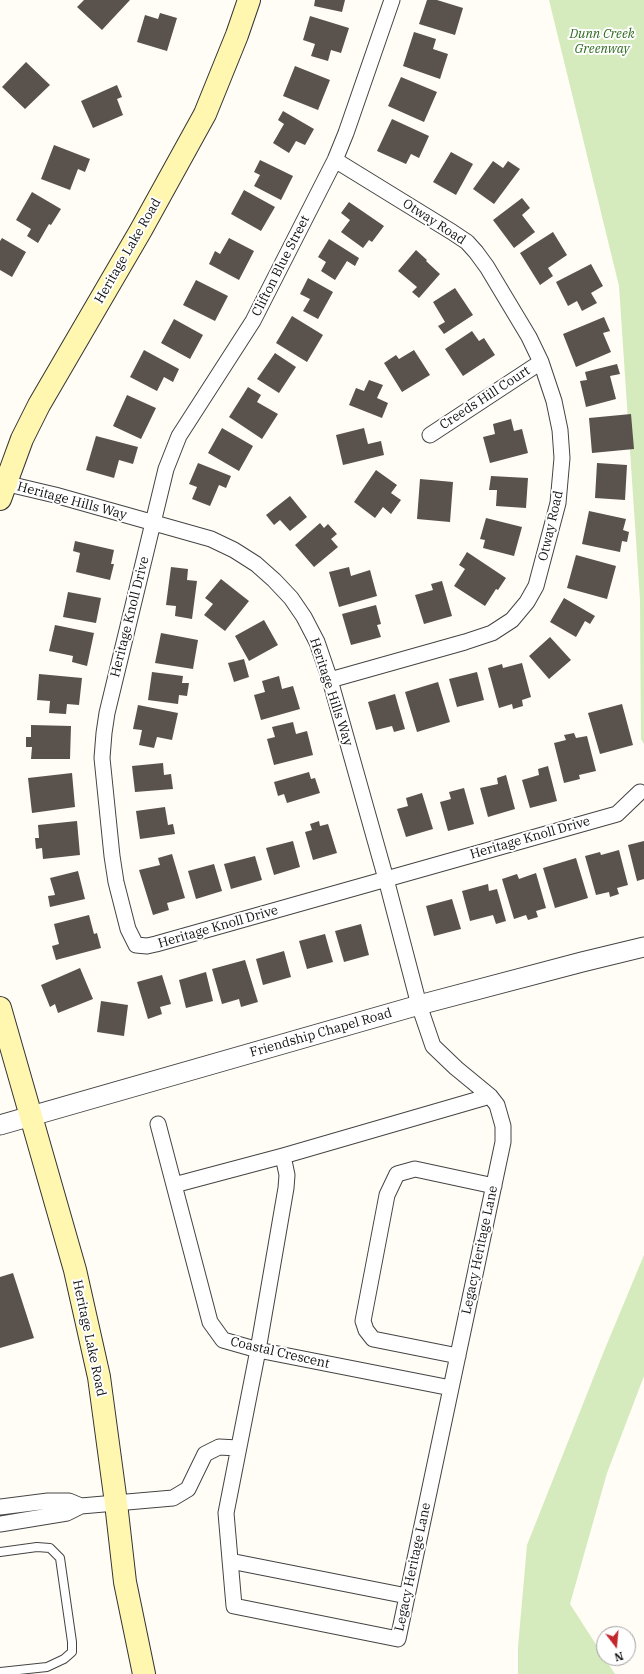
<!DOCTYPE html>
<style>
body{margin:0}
#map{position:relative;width:644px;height:1674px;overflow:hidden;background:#fffdf5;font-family:"IBM Plex Serif",serif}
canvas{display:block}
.north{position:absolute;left:596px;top:1626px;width:40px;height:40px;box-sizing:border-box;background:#fff;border:1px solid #a0a0a0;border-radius:50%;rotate:164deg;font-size:11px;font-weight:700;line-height:16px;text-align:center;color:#111}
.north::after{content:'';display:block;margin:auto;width:14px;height:18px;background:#c4262e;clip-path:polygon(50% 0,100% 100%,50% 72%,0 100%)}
</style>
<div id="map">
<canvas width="644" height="1674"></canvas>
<div class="north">N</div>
</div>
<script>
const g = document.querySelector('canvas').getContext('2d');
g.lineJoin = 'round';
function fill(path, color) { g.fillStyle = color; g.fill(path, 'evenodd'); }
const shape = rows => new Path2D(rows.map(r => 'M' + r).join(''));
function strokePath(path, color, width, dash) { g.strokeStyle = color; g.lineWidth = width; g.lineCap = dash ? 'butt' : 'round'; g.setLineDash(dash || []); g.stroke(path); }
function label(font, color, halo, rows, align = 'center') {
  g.font = font + ' "IBM Plex Serif",serif'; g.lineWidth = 4; g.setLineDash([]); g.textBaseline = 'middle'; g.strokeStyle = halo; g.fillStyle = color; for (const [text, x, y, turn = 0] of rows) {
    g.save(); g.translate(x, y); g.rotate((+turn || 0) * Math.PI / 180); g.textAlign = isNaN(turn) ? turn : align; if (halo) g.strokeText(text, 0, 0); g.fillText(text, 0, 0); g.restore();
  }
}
const green = shape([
 [549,0,644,0,644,744,641,739,640,600,619,286],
 [644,1255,644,1376,607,1473,570,1604,615,1674,518,1674,518,1647,527,1545,604,1351]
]);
const building = shape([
 [84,0,130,0,102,30,77,7],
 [315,0,345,0,342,12,314,6],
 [427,0,437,0,463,8,455,35,419,24],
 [160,13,177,18,167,51,137,42,145,15,158,19],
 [310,16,349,28,341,53,331,50,328,61,311,56,315,44,303,40],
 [414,32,436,39,433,49,448,54,440,79,403,66],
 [26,62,50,85,25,109,2,87],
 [295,66,330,80,318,110,283,96],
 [401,77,437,92,424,122,388,106],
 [117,85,122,97,117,99,123,115,93,128,81,101],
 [283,111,314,129,305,145,296,141,289,153,273,143,284,124,278,120],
 [392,119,429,136,419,158,411,154,406,164,377,151],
 [54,145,90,159,85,172,78,169,70,190,41,179],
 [451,152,473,164,456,195,433,182],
 [260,160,293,176,281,200,254,186,260,175,254,172],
 [493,161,503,168,508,161,520,169,494,204,473,189],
 [244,190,275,207,261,231,231,214],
 [32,192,61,209,51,225,49,224,38,243,27,236,31,229,16,220],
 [522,198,530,208,522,215,535,232,514,248,493,220],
 [349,202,384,226,372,242,369,240,363,248,341,232,350,220,341,213],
 [553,232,567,255,548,268,553,276,540,285,520,253],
 [2,238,26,252,12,277,0,270,0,241],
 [229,238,254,251,239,280,209,264,215,251,220,254],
 [329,239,359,258,355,266,347,261,335,280,321,271,326,262,318,257],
 [416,250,427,260,426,261,440,274,419,298,412,292,417,287,398,271],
 [591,264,603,286,591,293,597,303,582,311,577,301,568,306,556,282],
 [308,278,333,292,318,319,303,311,310,299,300,294],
 [196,280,228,296,215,321,183,305],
 [455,288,473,315,444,334,438,326,445,322,433,302],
 [292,316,323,335,307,362,276,343],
 [604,317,610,331,603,333,611,352,576,367,563,334],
 [174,319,203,335,190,359,161,343],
 [472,331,479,341,484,338,495,355,463,376,445,349],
 [144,350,179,369,173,382,164,377,157,391,130,377],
 [414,350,430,375,402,392,384,363,396,355,399,359],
 [275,353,296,367,279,393,257,379],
 [617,364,620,374,610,376,616,399,586,407,580,381,587,380,585,372],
 [369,380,383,385,377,398,388,403,382,418,349,405,356,388,364,391],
 [248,387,261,395,257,402,278,414,262,439,229,417],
 [127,395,156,408,141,439,113,426],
 [631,414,634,449,592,453,589,418],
 [511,419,514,431,522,429,528,453,490,463,483,437,495,434,493,424],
 [222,428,253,446,239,471,208,453],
 [364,428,368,444,381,441,384,455,343,465,336,435],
 [96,436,138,447,133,464,119,460,114,478,86,470],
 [198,463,231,476,226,488,219,485,210,506,192,499,197,487,189,484],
 [597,463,627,465,625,500,595,498],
 [376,470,397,485,391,493,401,500,391,514,383,507,375,518,354,502],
 [491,476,528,478,526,508,496,506,497,490,489,490],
 [420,479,453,482,450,522,417,519],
 [290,496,307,517,290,531,280,520,274,525,266,515],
 [589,511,626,519,623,530,629,532,627,542,622,541,620,552,582,544],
 [486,518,522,527,514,556,483,548,485,540,480,539],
 [320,523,324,528,328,524,337,534,331,539,338,547,314,567,295,545],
 [75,541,114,550,111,564,114,564,110,580,76,572,80,553,73,551],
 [467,552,506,578,498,590,496,589,485,606,454,586,465,569,459,565],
 [576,555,616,566,607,599,567,588],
 [171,567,188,569,187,580,197,581,192,619,175,616,176,606,166,605],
 [349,567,351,576,370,570,377,596,339,607,329,572],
 [221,579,249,601,225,631,204,615,213,604,205,598],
 [442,581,452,616,424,624,415,595,433,590,431,584],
 [68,592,101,598,96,623,63,617],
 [564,598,595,616,590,624,585,621,576,637,550,622],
 [376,605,381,624,377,625,381,637,351,645,342,614],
 [264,620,278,645,249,661,235,636],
 [55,625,94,633,87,666,72,662,73,656,49,651],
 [161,633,198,640,193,669,155,663],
 [550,637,571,660,549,679,529,656],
 [244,659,249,677,234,682,228,663],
 [522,663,531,697,522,700,523,706,513,709,512,704,499,708,488,668,502,664,503,668],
 [152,672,183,676,182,683,189,683,187,696,179,695,178,704,148,700],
 [477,672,484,700,457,707,449,679],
 [39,674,82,678,79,705,67,704,66,714,49,713,50,701,37,700],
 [279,676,282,689,293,686,300,709,261,720,254,695,265,692,262,681],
 [438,682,450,722,417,732,405,692],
 [395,694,405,729,394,732,392,726,376,730,368,702],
 [622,704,633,745,600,754,588,713],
 [138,705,178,713,172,740,157,737,154,748,139,745,142,730,133,729],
 [293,722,296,734,307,731,313,755,274,765,267,739,275,737,272,727],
 [31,725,71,726,70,759,31,759,32,747,26,747,26,737,31,737],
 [574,733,576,738,587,736,596,771,579,775,580,779,564,783,554,743,566,740,564,735],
 [163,763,164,775,171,774,173,789,135,792,132,766],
 [548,766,557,801,530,808,522,780,539,775,538,769],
 [309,772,311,779,315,778,320,793,287,803,284,794,278,796,274,782],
 [72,773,75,807,32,813,28,778],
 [506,775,515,809,488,817,480,788,498,784,497,778],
 [464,788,474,824,448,831,440,802,451,799,449,792],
 [422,793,433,829,406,837,397,809,408,806,406,798],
 [165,807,168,825,173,824,175,834,140,839,136,811],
 [77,821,80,855,43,859,42,848,36,849,35,838,39,838,38,825],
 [319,821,320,826,328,824,337,853,313,860,305,832,312,830,310,824],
 [293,841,300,867,274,875,266,848],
 [644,841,644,879,637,881,628,845],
 [619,850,628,885,617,888,619,894,610,897,609,892,596,895,585,856,600,852,601,855],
 [172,854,185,898,167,903,169,910,153,915,139,870,160,865,158,858],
 [255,856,262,880,231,889,224,864],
 [576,858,588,898,555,908,543,868],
 [214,864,222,891,196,899,188,871],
 [78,871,85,899,50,907,48,896,55,895,50,878],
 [536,873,546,908,536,911,538,917,528,920,526,915,514,919,502,879,517,874,519,879],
 [488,884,489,891,497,889,506,921,496,924,493,915,470,921,462,891],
 [452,899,461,929,434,936,426,906],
 [89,915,94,934,97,933,101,948,56,960,52,946,59,944,54,924],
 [361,924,369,955,344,962,335,931],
 [325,934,333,962,307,969,299,941],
 [284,951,291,977,263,985,256,959],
 [245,960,258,1002,241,1007,239,999,222,1004,212,969],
 [80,968,93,999,58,1013,55,1004,50,1007,41,985],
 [206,972,213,1001,186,1008,179,980],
 [162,975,171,1004,160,1007,162,1014,148,1019,137,982],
 [101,1001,128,1005,124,1036,97,1032],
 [13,1273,34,1338,0,1348,0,1277]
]);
const service = shape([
 [0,1552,37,1547,50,1548,60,1558,72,1642,72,1652,64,1659,47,1667,0,1672]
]);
const minor = shape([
 [392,0,346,133,335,160,253,321,179,436,166,469,107,713,104,733,102,758,112,856,116,882,128,929,136,945,147,946,156,944,617,814,640,792],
 [430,435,541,362],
 [0,482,55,495,211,539,234,550,256,564,274,580,291,598,304,617,317,642,330,680,386,879,419,1005,433,1046,456,1068,490,1096,497,1105,503,1126,503,1142,398,1639,234,1606,226,1513,258,1350,286,1188,287,1175,283,1156],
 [330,680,465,642,492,633,512,620,527,602,536,586,558,503,562,458,560,430,554,401,541,362,529,337,487,267,476,252,467,242,452,232,335,160],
 [158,1124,210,1322,223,1340,258,1350,451,1388],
 [174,1185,283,1156,490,1096],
 [458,1356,373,1339,366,1330,363,1321,387,1195,397,1174,415,1169,494,1186],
 [0,1507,48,1501,69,1501,81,1506],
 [0,1524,67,1513,81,1506,173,1498,188,1489,205,1454,219,1447,238,1448],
 [230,1561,407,1596]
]);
const tertiary = shape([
 [0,1125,419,1005,582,962,644,947]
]);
const secondary = shape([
 [0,499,22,439,39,405,141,230,205,114,237,35,249,0],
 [0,1008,75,1270,99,1377,116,1503,125,1582,144,1674]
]);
const parkNames = [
 ["Dunn Creek",602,34],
 ["Greenway",602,49]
];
const streetNames = [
 ["Otway Road",434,222,33],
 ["Heritage Lake Road",128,251,-60],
 ["Clifton Blue Street",281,266,-63],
 ["Creeds Hill Court",485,398,-33],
 ["Heritage Hills Way",72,501,15],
 ["Otway Road",551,526,-77],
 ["Heritage Knoll Drive",130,617,-76],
 ["Heritage Hills Way",331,692,72],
 ["Heritage Knoll Drive",530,838,-16],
 ["Heritage Knoll Drive",218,927,-16],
 ["Friendship Chapel Road",321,1033,-16],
 ["Legacy Heritage Lane",480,1250,-78],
 ["Heritage Lake Road",89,1338,78],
 ["Coastal Crescent",280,1353,13],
 ["Legacy Heritage Lane",413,1567,-78]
];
fill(green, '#d5ebbd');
fill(building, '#5a524d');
strokePath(service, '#444', 10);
strokePath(minor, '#444', 17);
strokePath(tertiary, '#444', 21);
strokePath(secondary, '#333', 24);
strokePath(service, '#fff', 8);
strokePath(minor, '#fff', 15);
strokePath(tertiary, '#fff', 19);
strokePath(secondary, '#fff6b0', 22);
label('italic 13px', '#2f6b1f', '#fff', parkNames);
label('13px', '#111', '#fff', streetNames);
</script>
